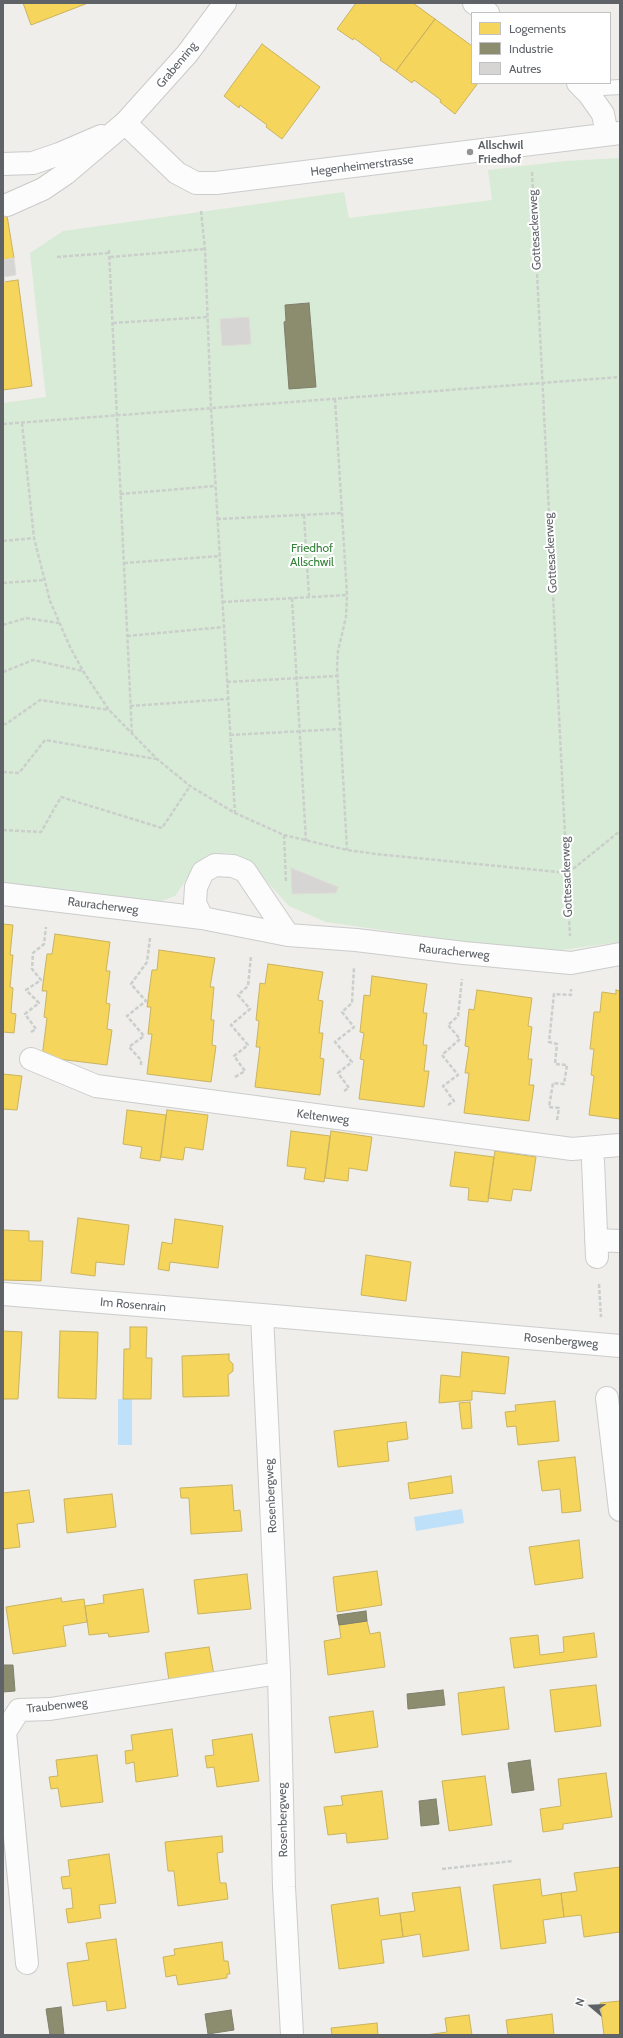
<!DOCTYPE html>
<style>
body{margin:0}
#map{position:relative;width:623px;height:2038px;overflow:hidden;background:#efeeea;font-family:Cabin,sans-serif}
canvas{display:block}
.frame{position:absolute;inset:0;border:4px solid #5f6368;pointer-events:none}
.legend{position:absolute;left:471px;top:12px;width:140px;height:72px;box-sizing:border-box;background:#fff;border:1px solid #bfc1c3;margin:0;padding:5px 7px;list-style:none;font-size:12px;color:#5f6368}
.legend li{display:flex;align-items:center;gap:8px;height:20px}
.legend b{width:20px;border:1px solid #bfc1c3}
.north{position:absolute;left:571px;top:1986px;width:40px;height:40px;-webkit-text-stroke:3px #fff;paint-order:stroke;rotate:289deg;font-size:11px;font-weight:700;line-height:16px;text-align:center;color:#5f6368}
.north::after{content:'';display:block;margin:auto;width:14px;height:18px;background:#5f6368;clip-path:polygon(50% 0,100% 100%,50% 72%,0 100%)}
</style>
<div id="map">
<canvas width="623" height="2038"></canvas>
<div class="frame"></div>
<ul class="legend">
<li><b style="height:11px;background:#f6d55c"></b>Logements</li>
<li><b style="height:11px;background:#8c8c6e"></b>Industrie</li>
<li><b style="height:11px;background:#d6d5d3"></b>Autres</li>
</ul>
<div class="north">N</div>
</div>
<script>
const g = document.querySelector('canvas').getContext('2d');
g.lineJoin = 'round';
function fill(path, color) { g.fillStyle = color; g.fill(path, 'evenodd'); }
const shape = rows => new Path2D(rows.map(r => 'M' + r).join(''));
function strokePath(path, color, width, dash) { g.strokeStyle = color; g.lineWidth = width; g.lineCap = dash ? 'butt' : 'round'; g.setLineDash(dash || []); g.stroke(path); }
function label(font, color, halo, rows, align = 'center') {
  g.font = font + ' Cabin,sans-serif'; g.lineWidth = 4; g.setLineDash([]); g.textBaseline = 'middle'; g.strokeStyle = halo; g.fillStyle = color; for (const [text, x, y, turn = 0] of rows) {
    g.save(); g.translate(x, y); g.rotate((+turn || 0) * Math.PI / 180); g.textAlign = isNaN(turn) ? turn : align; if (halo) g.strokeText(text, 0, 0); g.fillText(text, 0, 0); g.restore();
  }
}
const green = shape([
 [620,158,620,942,554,951,515,949,326,922,289,906,249,862,238,855,228,853,212,856,197,864,175,896,161,901,3,886,3,403,46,397,30,253,63,231,344,192,349,218,492,200,488,170,565,161]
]);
const water = shape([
 [118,1399,132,1399,132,1445,118,1445],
 [462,1509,464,1523,416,1531,414,1517]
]);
const homes = shape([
 [23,3,88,3,31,25,23,3],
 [356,3,413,3,435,19,396,71,380,60,381,58,354,38,353,40,337,29,356,3],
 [435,19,472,46,472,83,478,83,455,114,440,102,441,100,414,80,412,83,396,71,435,19],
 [262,44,320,87,282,139,266,127,267,125,240,105,239,108,224,96,262,44],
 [3,191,14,258,3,260,3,191],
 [18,280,32,386,3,390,3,282,18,280],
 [3,924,13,925,10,955,13,955,10,987,13,988,11,1013,16,1014,14,1033,3,1032,3,924],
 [55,934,110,942,106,971,110,971,106,1003,110,1004,107,1029,112,1030,107,1065,42,1057,47,1018,44,1017,47,991,42,991,47,954,52,954,55,934],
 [159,950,215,958,210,987,214,987,211,1020,214,1020,212,1045,216,1046,211,1082,147,1074,152,1034,148,1034,151,1007,147,1007,152,970,157,970,159,950],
 [268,964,323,972,318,1000,323,1001,319,1033,323,1033,320,1058,324,1059,320,1095,255,1087,260,1047,256,1047,259,1021,256,1020,260,983,265,984,268,964],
 [372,976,427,984,423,1013,427,1013,423,1045,427,1045,424,1071,429,1071,424,1107,359,1099,364,1060,360,1059,364,1033,360,1032,364,995,370,996,372,976],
 [477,990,532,998,528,1026,532,1027,528,1059,532,1059,529,1085,534,1085,529,1121,464,1113,469,1073,465,1073,469,1047,465,1046,469,1009,474,1010,477,990],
 [616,990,620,991,620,1119,589,1115,594,1076,591,1075,594,1049,590,1049,594,1012,600,1012,602,992,616,994,616,990],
 [3,1074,22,1076,17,1110,3,1109,3,1074],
 [127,1110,166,1115,160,1161,140,1158,142,1147,123,1144,127,1110],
 [167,1110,208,1115,203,1150,185,1147,183,1160,161,1157,167,1110],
 [291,1131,330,1136,324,1182,304,1179,306,1168,287,1166,291,1131],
 [331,1131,372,1137,367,1171,349,1168,348,1181,325,1178,331,1131],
 [495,1151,536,1157,531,1191,513,1189,511,1201,488,1198,495,1151],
 [455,1152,494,1157,488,1202,468,1200,469,1188,450,1186,455,1152],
 [78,1218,129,1225,124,1265,96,1262,95,1276,71,1273,78,1218],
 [175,1219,223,1226,218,1268,170,1262,169,1271,158,1269,162,1242,172,1244,175,1219],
 [3,1230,29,1231,29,1241,43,1241,41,1281,3,1280,3,1230],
 [366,1255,411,1262,406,1301,361,1295,366,1255],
 [130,1327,147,1327,146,1358,152,1358,151,1399,123,1399,124,1349,130,1349,130,1327],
 [3,1331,22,1332,18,1399,3,1399,3,1331],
 [60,1331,98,1332,96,1399,58,1398,60,1331],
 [462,1352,509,1357,505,1394,472,1391,472,1400,439,1403,441,1375,460,1377,462,1352],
 [229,1354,229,1360,233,1364,233,1371,228,1375,229,1396,183,1397,182,1356,229,1354],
 [555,1401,559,1441,518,1445,516,1426,507,1427,505,1412,516,1411,515,1405,555,1401],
 [470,1402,472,1428,462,1429,459,1403,470,1402],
 [406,1422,408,1439,387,1442,389,1461,338,1467,334,1431,406,1422],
 [575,1457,581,1511,562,1513,560,1489,542,1491,538,1461,575,1457],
 [451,1476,453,1493,410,1499,408,1483,451,1476],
 [232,1485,234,1511,240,1510,242,1531,191,1534,189,1498,181,1498,180,1488,232,1485],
 [29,1490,34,1522,17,1524,20,1547,3,1549,3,1493,29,1490],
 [112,1494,116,1527,67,1533,64,1499,112,1494],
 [579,1540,583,1578,535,1585,529,1547,579,1540],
 [377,1571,382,1605,337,1612,333,1577,377,1571],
 [247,1574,251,1609,198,1614,194,1580,247,1574],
 [143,1589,149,1632,109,1637,108,1633,89,1635,85,1606,104,1603,103,1595,143,1589],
 [61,1598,62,1602,84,1599,87,1622,63,1626,66,1646,13,1654,6,1607,61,1598],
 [367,1621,370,1634,380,1632,385,1667,328,1675,324,1641,341,1638,339,1625,367,1621],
 [594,1633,597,1657,514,1668,510,1638,538,1635,540,1655,564,1652,563,1637,594,1633],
 [209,1647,214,1675,169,1681,165,1653,209,1647],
 [596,1685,601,1726,555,1732,550,1690,596,1685],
 [504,1687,509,1729,462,1735,458,1693,504,1687],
 [373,1711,378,1747,335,1753,329,1717,373,1711],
 [172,1729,178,1776,136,1782,134,1762,126,1764,125,1751,133,1750,131,1735,172,1729],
 [252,1734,259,1781,217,1787,214,1767,207,1768,205,1756,214,1755,212,1740,252,1734],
 [97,1755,103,1802,61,1807,58,1788,51,1789,49,1777,58,1776,56,1760,97,1755],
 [606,1773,612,1817,563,1824,563,1829,543,1832,540,1809,561,1806,558,1779,606,1773],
 [485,1776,492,1825,449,1831,442,1781,485,1776],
 [382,1791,388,1839,347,1843,346,1833,328,1835,324,1807,343,1805,341,1796,382,1791],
 [222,1836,223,1852,217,1853,220,1883,226,1883,228,1899,178,1906,174,1871,168,1871,165,1842,222,1836],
 [109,1854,116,1903,99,1905,101,1918,68,1923,66,1909,73,1908,71,1888,63,1889,61,1877,70,1876,68,1860,109,1854],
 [620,1867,620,1932,584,1937,581,1915,564,1917,561,1893,577,1891,574,1873,620,1867],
 [540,1879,542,1896,561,1893,564,1917,543,1920,546,1943,501,1949,493,1885,540,1879],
 [460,1887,469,1950,423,1957,420,1934,403,1937,400,1913,415,1911,412,1893,460,1887],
 [378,1898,380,1916,400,1913,403,1937,381,1940,384,1963,339,1969,331,1905,378,1898],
 [116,1939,126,2008,107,2011,106,2001,73,2006,67,1963,89,1960,86,1943,116,1939],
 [222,1942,224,1961,228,1961,230,1974,227,1974,227,1978,178,1985,176,1975,166,1977,163,1957,175,1955,174,1949,222,1942],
 [620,2001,620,2035,604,2035,600,2003,620,2001],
 [552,2014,554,2035,508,2035,506,2020,552,2014],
 [469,2015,472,2035,426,2035,447,2032,445,2018,469,2015],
 [377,2023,378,2035,332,2035,331,2028,377,2023]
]);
const industry = shape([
 [309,303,316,387,289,389,284,322,286,321,285,305,309,303],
 [366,1611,367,1621,339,1625,337,1615,366,1611],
 [3,1665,13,1665,15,1691,3,1692,3,1665],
 [443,1690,445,1705,408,1709,407,1694,443,1690],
 [530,1760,534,1790,512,1793,508,1763,530,1760],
 [436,1799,439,1824,421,1826,419,1801,436,1799],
 [61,2007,64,2035,50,2035,46,2009,61,2007],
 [231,2010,234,2030,208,2034,205,2014,231,2010]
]);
const building = shape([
 [14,258,16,275,4,277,5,282,3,282,3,260,14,258],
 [249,317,251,344,222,346,220,319,249,317],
 [291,868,338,887,336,893,292,894,291,868]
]);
const path = shape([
 [532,172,570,936],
 [201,211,205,249,211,408,235,813],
 [109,250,132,735],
 [57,257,109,253],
 [110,257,205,249],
 [113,323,208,317],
 [335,399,347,595,346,617,338,651,337,666,347,850],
 [22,423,34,538,50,601,70,647,83,671,109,710,157,759,190,786,235,813,284,835,347,850,376,854,568,873,620,831],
 [3,424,620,377],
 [120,494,215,486],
 [304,515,309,597],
 [217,519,342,513],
 [3,541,34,538],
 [124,563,220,556],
 [3,583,44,580],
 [292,598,306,841],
 [222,602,347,595],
 [3,625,26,618,59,623],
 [127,636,224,627],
 [3,672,33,660,83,671],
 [227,682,337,676],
 [130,706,228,699],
 [3,724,6,724,40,700,109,710],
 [230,735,340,729],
 [3,772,19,773,45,740,156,759],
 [3,830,41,832,61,797,162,828,190,786],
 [284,835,286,882],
 [31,1032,36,1029,25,1014,39,1003,26,990,41,980,32,969,33,953,44,944,46,927],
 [141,1065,141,1060,129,1047,144,1036,127,1016,146,1001,131,984,147,962,150,938],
 [235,1077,245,1071,234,1056,248,1045,231,1025,250,1009,238,995,248,986,251,956],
 [344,1091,349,1088,338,1073,352,1062,335,1042,354,1027,342,1012,352,1003,354,967],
 [448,1105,454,1101,443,1086,458,1075,442,1055,460,1039,448,1025,458,1016,462,979],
 [557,1120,559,1108,549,1107,553,1083,564,1084,567,1065,555,1064,557,1044,549,1042,554,994,571,995,571,989],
 [599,1284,601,1317],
 [442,1869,513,1861]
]);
const service = shape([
 [584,89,620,87]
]);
const minor = shape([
 [474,3,488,13],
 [578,83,589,94,603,114,607,134],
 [125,123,177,173,196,183,216,183,620,133],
 [3,894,202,918,288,935,356,940,464,953,571,963,620,954],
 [202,918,195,903,196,887,203,872,215,865,233,866,245,871,288,935],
 [31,1059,96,1086,572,1149,620,1145],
 [593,1161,597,1257],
 [596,1240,620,1241],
 [3,1294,262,1315],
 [607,1398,620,1510],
 [27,1963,5,1732,19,1710,50,1709,279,1673],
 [292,2035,284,1887,279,1673,262,1315,620,1346]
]);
const secondary = shape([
 [3,164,33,163,59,154,101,136],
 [7,205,43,189,65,174,125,123,187,54,225,3]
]);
const markers = [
 [470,152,4,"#919496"]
];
const streetNames = [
 ["Grabenring",177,65,-50],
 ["Hegenheimerstrasse",362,166,-7],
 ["Gottesackerweg",535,230,-93],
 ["Gottesackerweg",551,553,-93],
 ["Gottesackerweg",567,877,-92],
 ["Rauracherweg",103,906,7],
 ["Rauracherweg",454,952,6],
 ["Keltenweg",323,1117,7],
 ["Im Rosenrain",133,1305,5],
 ["Rosenbergweg",561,1341,5],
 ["Rosenbergweg",271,1496,-93],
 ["Traubenweg",57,1706,-6],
 ["Rosenbergweg",283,1820,-91]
];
const poiNames = [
 ["Allschwil",478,145],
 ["Friedhof",478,159]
];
const parkNames = [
 ["Friedhof",312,548],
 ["Allschwil",312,562]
];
fill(green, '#d8ebd6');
fill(water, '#bfe0f9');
fill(homes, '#f6d55c');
strokePath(homes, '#c9b360', 1);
fill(industry, '#8c8c6e');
strokePath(industry, '#7e806c', 1);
fill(building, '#d6d5d3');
strokePath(building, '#deddd9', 1);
strokePath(service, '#cbcccc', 16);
strokePath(minor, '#cbcccc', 24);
strokePath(secondary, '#cacacb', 24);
strokePath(path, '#cacfcc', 2.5, [4, 2]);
strokePath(service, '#fdfcfc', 14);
strokePath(minor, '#fdfcfc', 22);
strokePath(secondary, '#fdfcfc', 22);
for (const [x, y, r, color] of markers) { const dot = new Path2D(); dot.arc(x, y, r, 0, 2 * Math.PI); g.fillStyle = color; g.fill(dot); strokePath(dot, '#fff', 1.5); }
label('12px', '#5f6368', '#fff', streetNames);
label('bold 12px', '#5f6368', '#fff', poiNames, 'left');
label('12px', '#348238', '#fff', parkNames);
</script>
